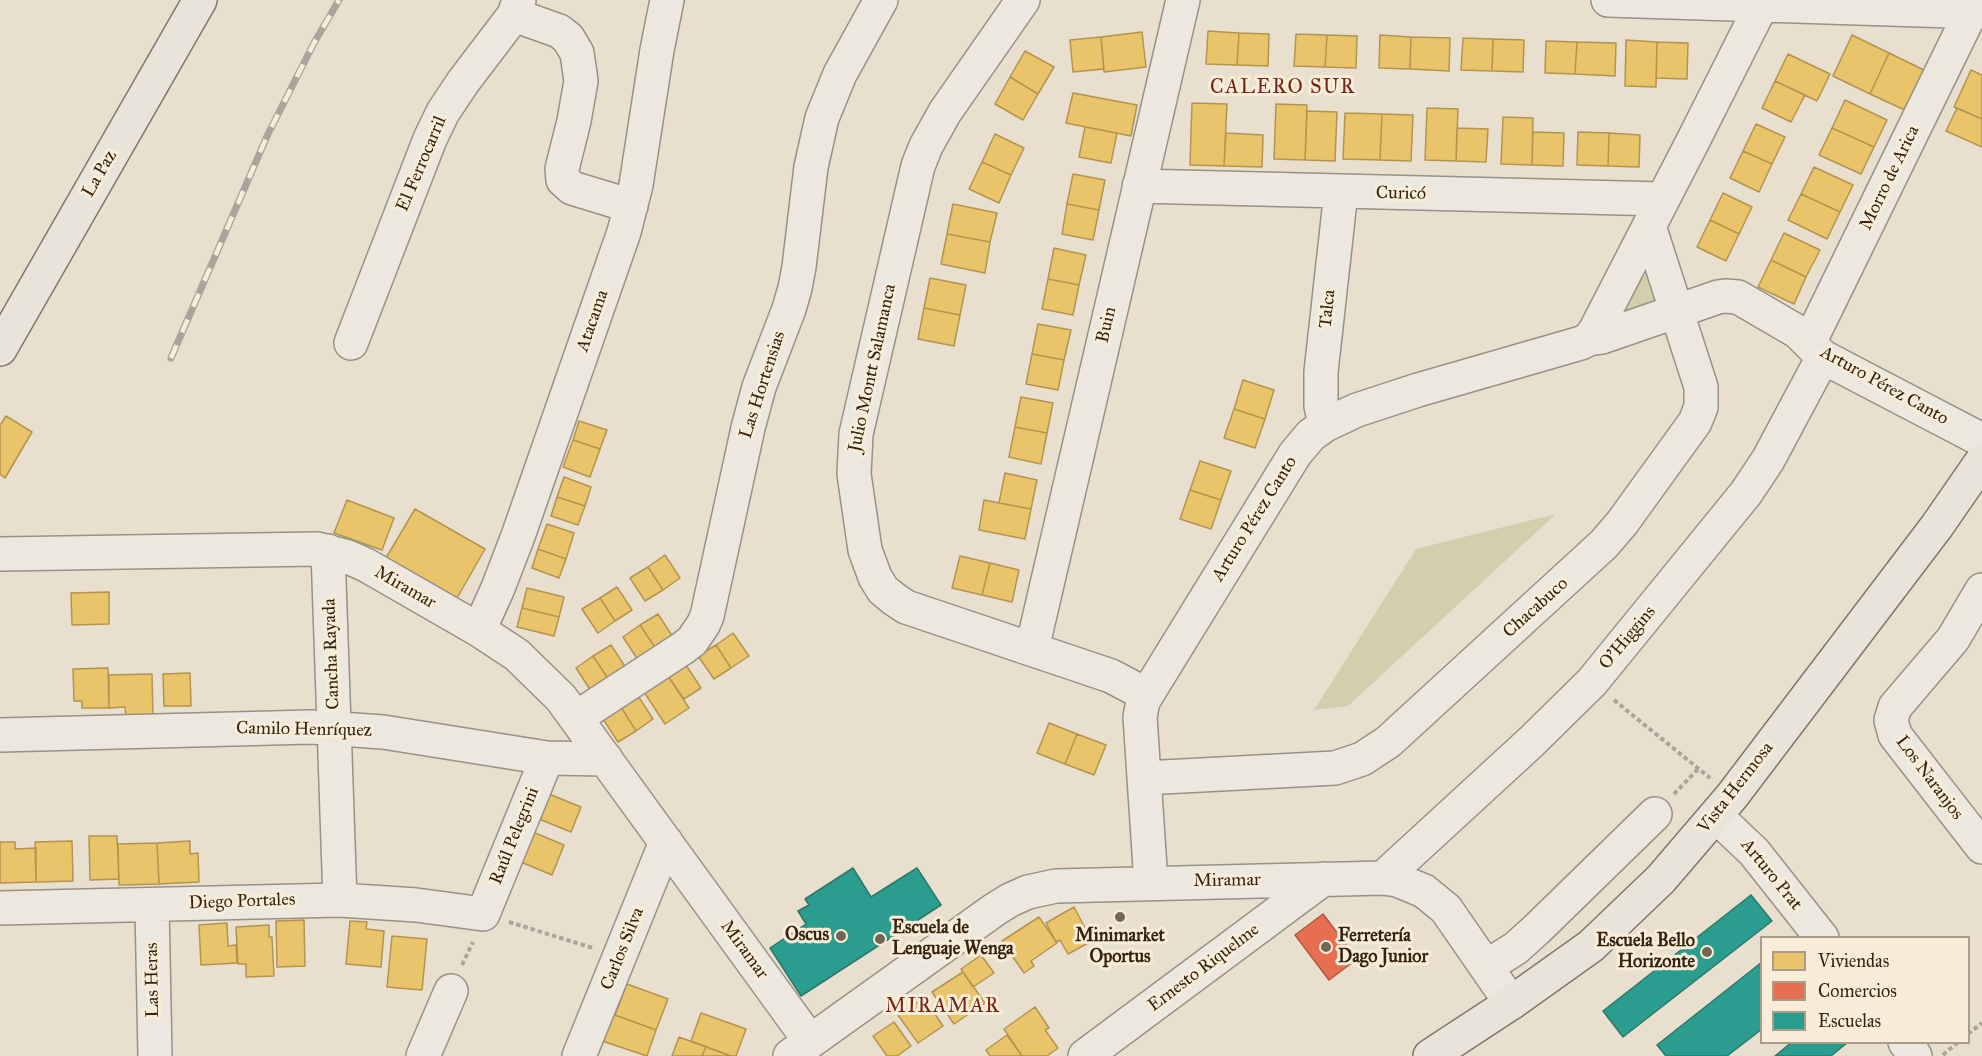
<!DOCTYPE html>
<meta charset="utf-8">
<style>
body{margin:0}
#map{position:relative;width:1982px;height:1056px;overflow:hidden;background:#e8dfce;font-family:"IM FELL Great Primer",serif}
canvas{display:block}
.legend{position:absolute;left:1760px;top:936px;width:210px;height:108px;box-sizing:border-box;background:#f7edd8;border:2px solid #a99c88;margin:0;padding:8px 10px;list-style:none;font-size:18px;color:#35230f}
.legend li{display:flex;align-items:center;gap:12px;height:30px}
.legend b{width:30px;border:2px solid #a99c88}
</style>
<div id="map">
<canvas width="1982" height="1056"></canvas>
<ul class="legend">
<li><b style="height:16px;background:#e9c46a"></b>Viviendas</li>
<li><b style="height:16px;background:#e76f51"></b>Comercios</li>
<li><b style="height:16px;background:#2a9d8f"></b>Escuelas</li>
</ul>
</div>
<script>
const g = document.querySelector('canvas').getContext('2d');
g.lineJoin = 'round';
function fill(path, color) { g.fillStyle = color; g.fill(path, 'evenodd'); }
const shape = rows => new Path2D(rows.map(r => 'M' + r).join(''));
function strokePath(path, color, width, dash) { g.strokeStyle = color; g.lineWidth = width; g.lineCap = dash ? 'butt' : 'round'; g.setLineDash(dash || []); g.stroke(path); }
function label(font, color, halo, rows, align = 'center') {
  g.font = font + ' "IM FELL Great Primer",serif'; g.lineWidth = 6; g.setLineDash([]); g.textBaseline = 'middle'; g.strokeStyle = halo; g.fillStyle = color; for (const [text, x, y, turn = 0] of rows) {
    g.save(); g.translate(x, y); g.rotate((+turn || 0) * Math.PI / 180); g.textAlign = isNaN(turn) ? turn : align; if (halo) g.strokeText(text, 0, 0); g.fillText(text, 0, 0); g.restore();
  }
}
const green = shape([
 [1648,273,1663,300,1620,317,1641,277],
 [1556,514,1348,706,1314,710,1416,549]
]);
const homes = shape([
 [1208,31,1239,33,1237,65,1206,64,1208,31],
 [1142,32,1146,67,1104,72,1101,37,1142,32],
 [1239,33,1269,34,1268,66,1237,65,1239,33],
 [1296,34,1327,35,1325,67,1294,66,1296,34],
 [1327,35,1357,36,1356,68,1325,67,1327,35],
 [1380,35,1411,37,1410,69,1379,68,1380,35],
 [1852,35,1889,53,1870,94,1833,76,1852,35],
 [1101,37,1104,69,1073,72,1070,40,1101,37],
 [1411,37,1450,38,1449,71,1410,69,1411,37],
 [1463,38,1493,39,1492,71,1461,70,1463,38],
 [1493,39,1524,40,1523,72,1492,71,1493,39],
 [1626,40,1657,42,1656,87,1625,86,1626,40],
 [1546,41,1577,42,1575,74,1545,73,1546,41],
 [1577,42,1616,43,1615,76,1575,74,1577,42],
 [1657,42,1688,43,1687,79,1656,78,1657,42],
 [1025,51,1054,67,1038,94,1010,77,1025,51],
 [1889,53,1926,71,1907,111,1870,94,1889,53],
 [1788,54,1830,74,1817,101,1775,81,1788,54],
 [1971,70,1982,75,1982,119,1954,107,1971,70],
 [1010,77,1038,94,1023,120,995,104,1010,77],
 [1775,81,1805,95,1791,122,1762,108,1775,81],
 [1073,93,1137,105,1131,136,1066,123,1073,93],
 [1845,100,1887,120,1874,147,1832,128,1845,100],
 [1192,103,1227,104,1224,166,1190,165,1192,103],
 [1276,104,1307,105,1305,160,1274,159,1276,104],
 [1427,108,1458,109,1456,161,1425,160,1427,108],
 [1957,108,1982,119,1982,147,1946,131,1957,108],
 [1307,111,1337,112,1335,161,1305,160,1307,111],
 [1345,113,1382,114,1380,160,1343,159,1345,113],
 [1382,114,1413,115,1411,161,1380,160,1382,114],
 [1503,117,1533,118,1532,165,1501,164,1503,117],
 [1756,124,1785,137,1772,164,1743,151,1756,124],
 [1085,127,1117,133,1111,163,1079,157,1085,127],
 [1457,128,1488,129,1486,162,1456,161,1457,128],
 [1832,128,1874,147,1861,174,1819,155,1832,128],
 [1533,132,1564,133,1563,166,1532,165,1533,132],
 [1578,132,1609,133,1608,166,1577,165,1578,132],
 [1226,133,1263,135,1262,167,1224,166,1226,133],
 [1609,133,1640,135,1639,167,1608,166,1609,133],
 [995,134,1024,148,1011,175,982,162,995,134],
 [1743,151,1772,164,1759,192,1730,178,1743,151],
 [982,162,1011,175,999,203,969,189,982,162],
 [1814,167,1853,185,1840,212,1801,194,1814,167],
 [1073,174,1105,180,1099,210,1067,204,1073,174],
 [1723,193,1752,207,1739,234,1710,220,1723,193],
 [1801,194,1840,212,1827,239,1788,220,1801,194],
 [953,204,997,213,990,242,947,234,953,204],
 [1067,204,1099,210,1093,240,1062,234,1067,204],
 [1710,220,1739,234,1726,261,1697,247,1710,220],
 [1784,233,1820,250,1806,277,1771,260,1784,233],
 [947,234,990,242,985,273,941,264,947,234],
 [1054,248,1086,255,1079,285,1048,279,1054,248],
 [1771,260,1806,277,1794,304,1758,287,1771,260],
 [930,278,966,285,960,315,924,308,930,278],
 [1048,279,1079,285,1073,315,1042,309,1048,279],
 [924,308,960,315,954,346,918,339,924,308],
 [1038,324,1071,330,1064,360,1032,354,1038,324],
 [1032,354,1064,360,1058,390,1026,384,1032,354],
 [1243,380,1274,390,1265,419,1234,409,1243,380],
 [1021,397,1053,403,1047,433,1015,427,1021,397],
 [1234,409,1265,419,1255,448,1224,438,1234,409],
 [6,416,32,432,5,478,0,474,0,425,6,416],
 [579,421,607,430,600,449,573,440,579,421],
 [1015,427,1047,433,1041,464,1009,457,1015,427],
 [573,440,600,449,590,477,563,467,573,440],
 [1200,461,1231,471,1221,500,1190,490,1200,461],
 [1005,473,1037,480,1031,509,999,503,1005,473],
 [564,477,591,487,585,506,557,497,564,477],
 [1190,490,1221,500,1211,529,1180,519,1190,490],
 [557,497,585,506,578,525,551,516,557,497],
 [347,500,394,518,382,550,334,533,347,500],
 [984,500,1031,509,1025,539,979,530,984,500],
 [415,509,485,549,457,598,386,558,415,509],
 [547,524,574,533,566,559,538,549,547,524],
 [538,549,566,559,559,578,532,568,538,549],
 [665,555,680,578,663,590,648,567,665,555],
 [960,556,990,563,982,595,952,588,960,556],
 [990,563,1019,570,1012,602,982,595,990,563],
 [648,567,663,590,645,601,630,578,648,567],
 [617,587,632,610,615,621,600,598,617,587],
 [527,588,564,597,559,617,522,608,527,588],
 [109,592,109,624,72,625,71,593,109,592],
 [600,598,615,621,598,633,582,609,600,598],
 [522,608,559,617,554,636,517,627,522,608],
 [658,614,673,637,656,649,640,625,658,614],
 [640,625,656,649,638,660,623,637,640,625],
 [733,633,749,656,731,668,716,645,733,633],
 [611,645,626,668,609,680,593,656,611,645],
 [716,645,731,668,714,679,698,656,716,645],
 [593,656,609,680,591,691,576,668,593,656],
 [686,665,701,688,684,699,668,676,686,665],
 [108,668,109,708,82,708,82,701,74,701,73,669,108,668],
 [190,673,191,706,164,706,163,674,190,673],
 [152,674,153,717,126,717,125,707,109,708,109,675,152,674],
 [668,676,689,708,665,724,644,692,668,676],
 [638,696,653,719,636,731,621,707,638,696],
 [621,707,636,731,618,742,603,719,621,707],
 [1049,723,1077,734,1065,764,1037,753,1049,723],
 [1077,734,1106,745,1094,775,1065,764,1077,734],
 [549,794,581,807,571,832,539,819,549,794],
 [528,830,564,845,552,875,516,860,528,830],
 [89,836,117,836,119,879,90,880,89,836],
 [72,841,73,881,36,882,35,842,72,841],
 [190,841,190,854,198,853,199,882,159,884,157,843,190,841],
 [0,842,15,842,15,849,36,848,36,882,0,883,0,842],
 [157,843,159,884,119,885,118,844,157,843],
 [1074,907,1092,941,1068,954,1060,940,1056,942,1046,923,1074,907],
 [1039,917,1057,943,1031,961,1034,966,1024,973,1002,941,1039,917],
 [304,920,305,966,277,967,276,921,304,920],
 [350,921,367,922,366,929,384,931,381,967,346,964,350,921],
 [227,923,228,946,236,945,237,963,201,965,199,925,227,923],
 [269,925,269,937,272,937,274,976,246,977,246,964,238,964,236,927,269,925],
 [392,936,427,939,422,990,387,987,392,936],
 [981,955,994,973,973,987,961,969,981,955],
 [963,972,985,1003,954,1024,932,992,963,972],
 [627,984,668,999,656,1030,615,1015,627,984],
 [924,998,943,1026,918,1043,898,1015,924,998],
 [1035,1007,1049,1028,1045,1030,1058,1048,1047,1056,1022,1056,1004,1029,1035,1007],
 [701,1013,746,1029,736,1056,731,1056,691,1041,701,1013],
 [612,1014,656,1030,647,1056,602,1041,612,1014],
 [894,1022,911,1046,897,1056,887,1056,873,1036,894,1022],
 [1007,1035,1022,1056,990,1056,986,1050,1007,1035],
 [679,1037,706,1047,702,1056,672,1056,679,1037],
 [706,1047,731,1056,702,1056,706,1047]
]);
const shops = shape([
 [1323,914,1357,959,1329,980,1295,935,1323,914]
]);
const schools = shape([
 [853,868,871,897,917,868,941,905,801,996,770,948,806,924,798,911,809,905,805,899,853,868],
 [1751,895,1772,921,1623,1037,1603,1011,1751,895],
 [1762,962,1762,1029,1727,1056,1666,1056,1657,1045,1762,962],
 [1792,1042,1848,1042,1831,1056,1775,1056,1792,1042]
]);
const path = shape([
 [1614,700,1710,778],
 [1674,794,1698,769],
 [509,922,593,948],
 [462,965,473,942],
 [1968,1034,1982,1023],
 [1943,1055,1958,1042]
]);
const minor = shape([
 [1023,0,945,112,926,146,918,166,856,434,854,474,865,550,875,577,883,590,894,599,906,607,1111,676,1145,694],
 [1608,0,1982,12],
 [514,15,559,31,568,38,577,53,581,81,574,121,562,169,563,180,572,188,631,206],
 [1139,186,1663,199],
 [1589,339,1602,337,1718,297,1725,296,1738,297,1798,332,1823,357,1982,440],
 [351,343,430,139,443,112,463,82,514,15,519,0],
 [1809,343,1971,12],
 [1325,425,1321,406,1321,372,1341,192],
 [328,551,340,900],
 [0,554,317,549,348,557,366,565,479,630,517,655,561,698,810,1041],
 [1982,590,1953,639,1895,707,1891,720,1895,735,1982,847],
 [479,630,498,588,518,536,624,232,636,185,657,50,667,0],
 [1032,649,1183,0],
 [576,718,683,648,692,641,703,625,707,616,748,428,759,387,789,309,795,288,799,267,811,167,822,118,840,74,881,0],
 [0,735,311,727,383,732,547,758,606,759],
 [1144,778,1335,768,1362,759,1388,742,1604,544,1622,523,1695,422,1701,407,1701,387,1649,226],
 [1716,816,1754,852,1822,938],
 [1383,878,1531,742,1592,682,1746,493,1768,460,1823,357],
 [1151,883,1140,717,1143,701,1295,454,1311,435,1325,425,1357,410,1418,390,1581,343,1589,339,1595,331,1694,139,1764,0],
 [152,905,155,1056],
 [0,908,340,900,416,905,483,914,547,758],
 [1486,967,1516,948,1537,929,1655,814],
 [1905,1042,1915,1056],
 [423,1056,451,991],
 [579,1056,666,842],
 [790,1056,994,910,1010,900,1028,892,1056,886,1383,878,1397,880,1424,891,1446,909,1511,1003],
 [1085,1056,1323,879]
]);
const major = shape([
 [0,349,200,0],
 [1430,1056,1511,1003,1591,946,1661,879,1732,796,1937,526,1982,461]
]);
const rail = shape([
 [171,358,268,134,314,43,339,0]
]);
const markers = [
 [1120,917,6,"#746552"],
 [841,936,6,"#746552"],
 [880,939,6,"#746552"],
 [1326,947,6,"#746552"],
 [1707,952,6,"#746552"]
];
const streetNames = [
 ["El Ferrocarril",422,164,-67],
 ["La Paz",100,174,-60],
 ["Morro de Arica",1890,178,-64],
 ["Curicó",1401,194,1],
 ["Talca",1328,309,-84],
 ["Atacama",593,321,-71],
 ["Buin",1107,325,-77],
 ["Julio Montt Salamanca",873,368,-78],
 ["Las Hortensias",763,385,-72],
 ["Arturo Pérez Canto",1884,386,29],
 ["Arturo Pérez Canto",1255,519,-58],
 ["Miramar",405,588,30],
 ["Chacabuco",1536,608,-42],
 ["O'Higgins",1628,638,-50],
 ["Cancha Rayada",332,654,-92],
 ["Camilo Henríquez",304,730,1],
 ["Los Naranjos",1929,778,53],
 ["Vista Hermosa",1736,788,-52],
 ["Raúl Pelegrini",515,836,-68],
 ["Arturo Prat",1771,875,51],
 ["Miramar",1227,881,-1],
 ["Diego Portales",242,902,-2],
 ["Carlos Silva",623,949,-68],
 ["Miramar",744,950,54],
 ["Ernesto Riquelme",1204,968,-37],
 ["Las Heras",153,980,-91]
];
const poiNames = [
 ["Escuela de",892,929],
 ["Lenguaje Wenga",892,950],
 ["Oscus",829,936,"right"],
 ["Minimarket",1120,937,"center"],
 ["Oportus",1120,958,"center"],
 ["Ferretería",1338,937],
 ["Dago Junior",1338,958],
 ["Escuela Bello",1695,942,"right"],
 ["Horizonte",1695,963,"right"]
];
const neighbourhoodNames = [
 ["CALERO SUR",1283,88],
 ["MIRAMAR",943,1007]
];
fill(green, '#d3ceab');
fill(homes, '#e9c46a');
strokePath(homes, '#b3944f', 1.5);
fill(shops, '#e76f51');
strokePath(shops, '#b2583d', 1.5);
fill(schools, '#2a9d8f');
strokePath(schools, '#2d7869', 1.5);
strokePath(minor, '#989185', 36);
strokePath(major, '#7f776c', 36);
strokePath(path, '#a9a49c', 4, [4.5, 3]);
strokePath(minor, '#ece8df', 33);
strokePath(major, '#e9e4da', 33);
strokePath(rail, '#a9a49c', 7);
strokePath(rail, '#f7edd8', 4.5, [14]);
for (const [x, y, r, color] of markers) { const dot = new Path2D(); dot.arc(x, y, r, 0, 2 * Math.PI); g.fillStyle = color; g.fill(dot); strokePath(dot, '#f7edd8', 2); }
label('18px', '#35230f', '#f7edd8', streetNames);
label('bold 18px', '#35230f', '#f7edd8', poiNames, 'left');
g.letterSpacing = '1.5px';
label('20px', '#7a1f14', '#f7edd8', neighbourhoodNames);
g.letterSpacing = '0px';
</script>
